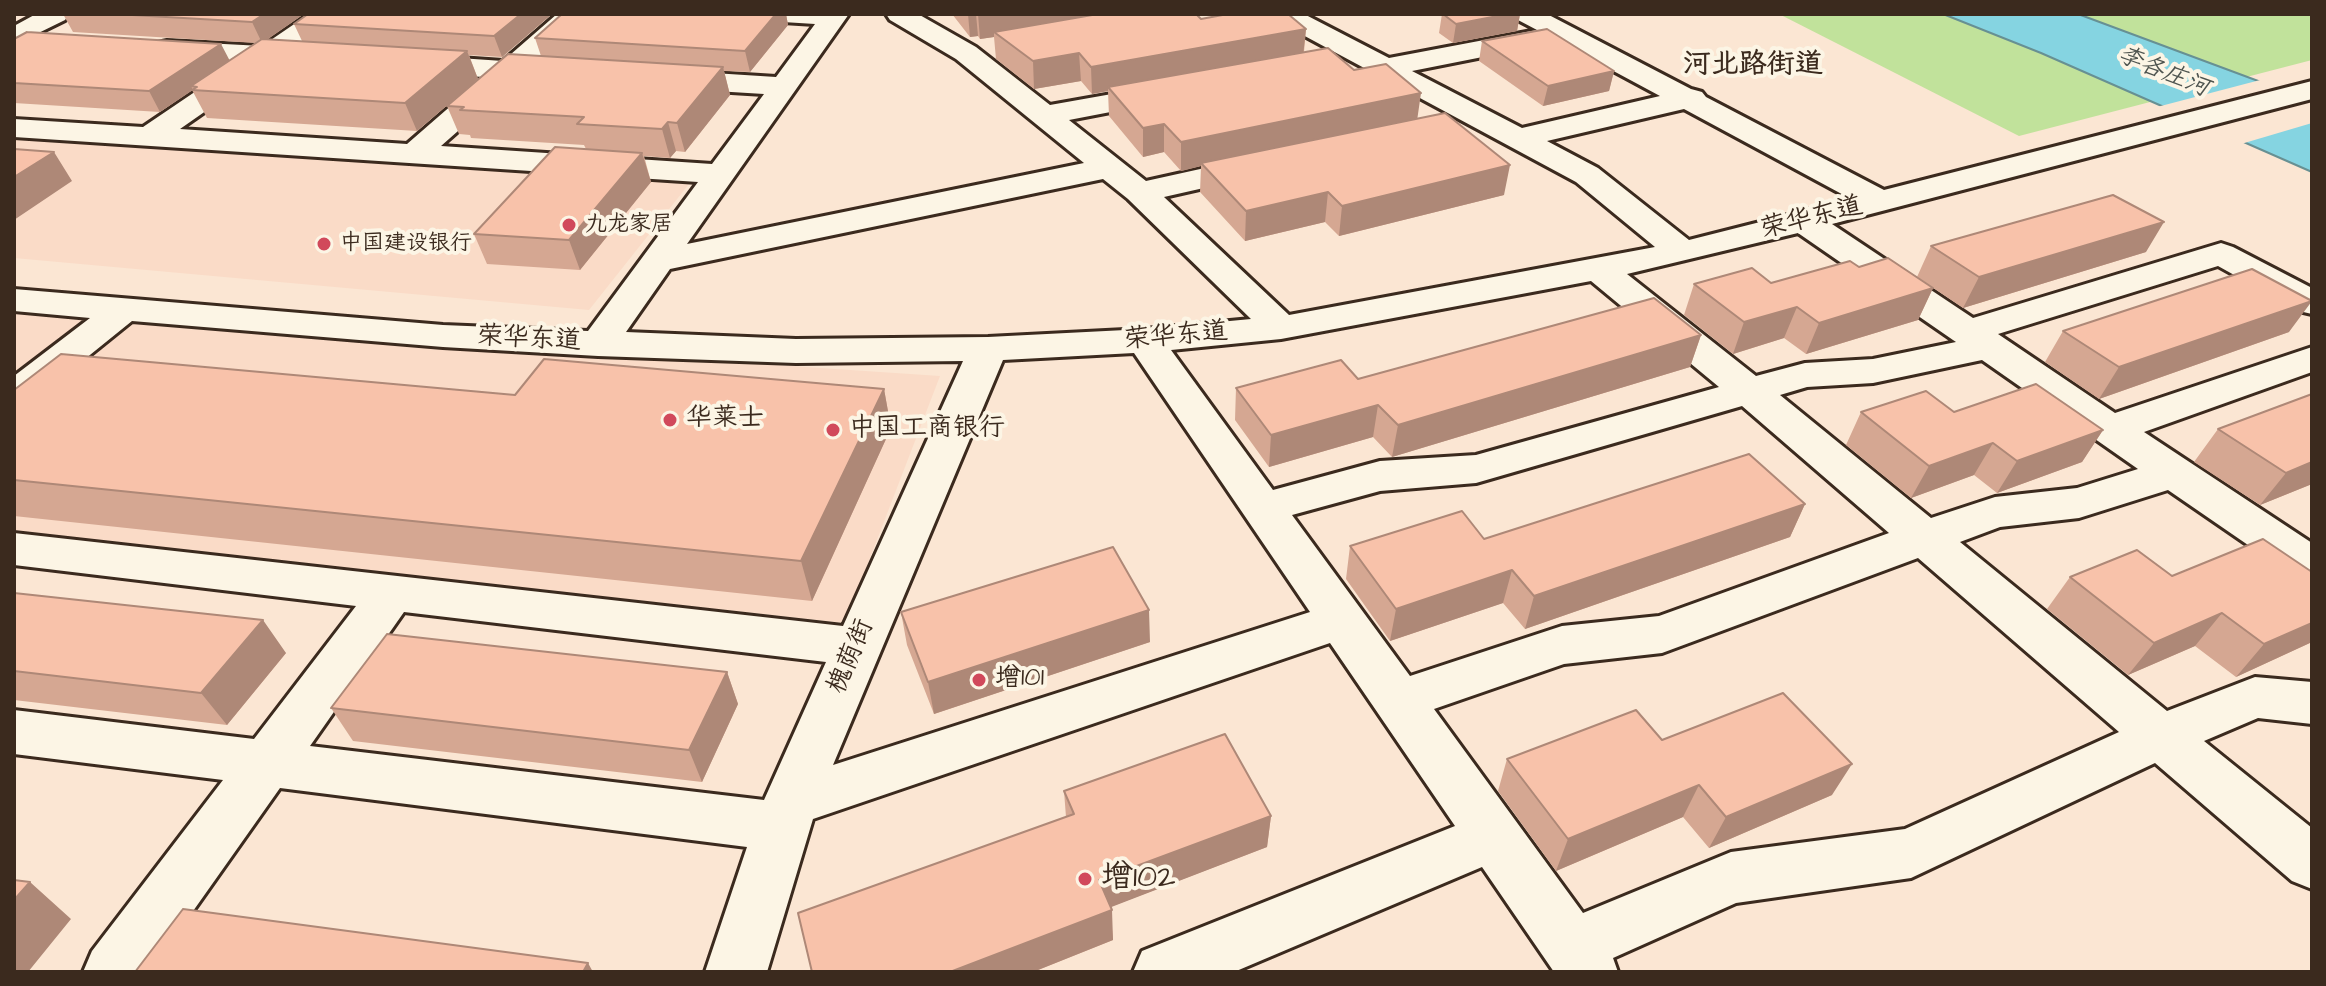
<!DOCTYPE html>
<meta charset="utf-8">
<style>
body{margin:0}
#map{position:relative;width:2326px;height:986px;overflow:hidden;background:#fbe6d3;font-family:"Architects Daughter",sans-serif}
canvas{display:block}
.frame{position:absolute;inset:0;border:16px solid #3b2a1e;pointer-events:none}
</style>
<div id="map">
<canvas width="2326" height="986"></canvas>
<div class="frame"></div>
</div>
<script>
const g = document.querySelector('canvas').getContext('2d');
g.lineJoin = 'round';
function fill(path, color) { g.fillStyle = color; g.fill(path, 'evenodd'); }
const shape = rows => new Path2D(rows.map(r => 'M' + r).join(''));
function strokePath(path, color, width, dash) { g.strokeStyle = color; g.lineWidth = width; g.lineCap = dash ? 'butt' : 'round'; g.setLineDash(dash || []); g.stroke(path); }
function label(font, color, halo, rows, align = 'center') {
  g.font = font + ' "Architects Daughter","LXGW WenKai TC",sans-serif'; g.lineWidth = 8; g.setLineDash([]); g.textBaseline = 'middle'; g.strokeStyle = halo; g.fillStyle = color; for (const [text, x, y, turn = 0] of rows) {
    g.save(); g.translate(x, y); g.rotate((+turn || 0) * Math.PI / 180); g.textAlign = isNaN(turn) ? turn : align; if (halo) g.strokeText(text, 0, 0); g.fillText(text, 0, 0); g.restore();
  }
}
const built = shape([
 [14,137,689,184,589,310,14,258],
 [14,314,940,376,845,623,14,532]
]);
const green = shape([
 [1779,14,2312,14,2312,60,2019,136]
]);
const water = shape([
 [1943,14,2078,14,2312,101,2312,172,2041,53,1943,14]
]);
const pier = shape([
 [2264,79,2312,99,2312,123,2241,144,2157,107]
]);
const minor = shape([
 [36,14,69,14,65,20,14,45,14,26,36,14],
 [309,14,340,14,295,48,308,51,312,57,308,63,273,64,180,129,407,144,484,77,415,73,405,70,401,64,405,58,415,55,503,61,557,14,586,14,535,63,559,66,563,72,559,78,517,79,441,146,712,164,764,94,666,88,656,85,652,79,656,73,666,70,776,77,815,24,783,22,774,20,770,14,849,14,687,244,1084,163,956,59,890,20,886,14,918,14,976,47,1050,105,1168,84,1178,87,1183,93,1178,99,1069,120,1146,181,1259,156,1270,159,1275,166,1270,173,1164,197,1289,315,1655,247,1576,182,1275,20,1271,14,1304,14,1389,58,1537,30,1518,20,1514,14,1547,14,1691,89,1702,92,1706,97,1884,190,2312,81,2312,99,1832,224,1973,318,2221,243,2233,247,2312,288,2312,314,2299,311,2218,266,1998,334,2115,413,2312,347,2312,372,2144,432,2312,543,2312,583,2296,578,2168,490,2079,518,2000,527,1960,542,2167,711,2255,677,2312,682,2312,724,2258,718,2204,741,2312,828,2312,889,2292,881,2155,763,1911,878,1736,903,1613,958,1618,972,1554,972,1482,867,1234,972,1133,972,1142,951,1455,826,1330,643,813,819,767,972,705,972,747,847,280,788,150,972,83,972,92,951,223,780,14,754,14,710,254,739,356,606,14,565,14,533,843,626,963,361,796,363,598,356,443,347,132,321,28,405,14,409,14,376,90,318,14,311,14,289,443,325,588,331,698,182,14,137,14,119,143,127,239,62,167,57,157,55,153,49,157,43,167,41,262,46,309,14],
 [1552,38,1660,96,1522,128,1412,71,1538,46,1548,44,1552,38],
 [1684,109,1851,199,1689,240,1598,168,1547,141,1684,109],
 [1103,179,1128,199,1251,319,1145,329,988,337,796,339,626,332,670,269,1103,179],
 [1798,233,1953,340,1956,342,1873,359,1805,363,1756,376,1627,274,1798,233],
 [1591,281,1719,387,1476,455,1380,461,1273,490,1171,350,1281,339,1591,281],
 [1134,353,1310,612,833,765,1003,360,1134,353],
 [1982,360,2138,469,2077,488,1995,497,1931,518,1780,395,1807,387,1873,383,1982,360],
 [1742,406,1889,533,1659,616,1562,626,1410,676,1292,515,1380,491,1476,483,1742,406],
 [1918,558,2119,732,1905,829,1731,852,1583,913,1434,709,1564,664,1662,653,1918,558],
 [404,612,826,662,764,800,310,746,404,612]
]);
const wall = shape([
 [63,14,304,14,268,39,302,41,294,24,552,14,502,57,469,55,478,79,417,131,207,118,192,90,160,112,14,103,14,39,229,60,256,43,73,32],
 [562,14,786,14,788,25,750,72,724,71,730,95,685,152,676,151,670,158,644,156,651,182,580,270,487,264,474,234,586,149,584,145,471,138,470,135,459,134,447,106,541,56,535,38],
 [952,14,1196,14,1201,19,1306,29,1304,52,1354,70,1417,118,1504,195,1339,236,1325,222,1245,241,1200,192,1201,166,1181,171,1164,152,1143,157,1109,116,1108,91,1092,94,1081,81,1034,89,996,59,994,37,980,39,978,36,970,37],
 [1442,14,1520,14,1517,31,1453,43,1439,33],
 [1482,41,1614,71,1609,91,1543,106,1479,61],
 [1931,246,2146,252,1963,308,1917,277],
 [1859,267,1933,288,1918,320,1806,354,1784,338,1733,354,1684,315,1694,284,1771,283],
 [2063,331,2289,332,2099,399,2045,362],
 [1701,335,1690,367,1392,457,1373,437,1269,467,1235,420,1236,388,1358,379],
 [884,389,891,428,812,601,14,516,14,390,515,395],
 [2312,394,2312,484,2260,505,2194,462,2218,429],
 [1861,412,1954,412,2103,430,2082,462,1997,493,1974,475,1911,498,1846,445],
 [1805,504,1790,537,1525,629,1503,603,1390,641,1346,579,1350,546,1484,539],
 [2312,572,2312,642,2236,677,2195,646,2128,675,2047,609,2070,577,2172,576],
 [14,593,286,653,227,725,14,700],
 [901,612,1150,642,934,714,907,645],
 [727,672,738,704,702,782,353,741,331,708],
 [1662,740,1832,795,1709,848,1683,817,1556,871,1498,791,1507,759],
 [1064,791,1271,816,1267,847,1110,907,1113,940,1033,972,812,972,1066,817]
]);
const shadedWall = shape([
 [264,14,304,14,262,43,252,22],
 [521,14,552,14,502,57,494,36],
 [776,14,786,14,788,25,750,72,745,51],
 [968,14,976,14,978,36,970,37],
 [978,14,1125,14,994,32,994,37,980,39],
 [1508,14,1520,14,1517,31,1453,43,1456,24],
 [1306,29,1303,56,1108,87,1108,91,1092,94,1091,67],
 [221,44,231,63,191,86,193,90,160,112,149,91],
 [467,51,478,79,417,131,405,103],
 [1079,53,1081,81,1034,89,1033,61],
 [723,67,730,95,685,152,677,123],
 [1614,71,1609,91,1543,106,1548,86],
 [1421,93,1417,121,1201,163,1201,166,1181,171,1181,142],
 [668,122,676,151,670,158,662,129],
 [1164,124,1164,152,1143,157,1143,128],
 [54,152,72,181,14,220,14,177],
 [642,153,651,182,580,270,569,240],
 [1510,165,1504,195,1339,236,1342,206],
 [1328,192,1325,222,1245,241,1246,211],
 [2164,222,2146,252,1963,308,1979,277],
 [1933,288,1918,320,1806,354,1819,323],
 [2312,301,2289,332,2099,399,2119,367],
 [1797,307,1784,338,1733,354,1744,322],
 [1701,335,1690,367,1392,457,1398,425],
 [884,389,891,428,812,601,801,561],
 [1378,405,1373,437,1269,467,1271,435],
 [2103,430,2082,462,1997,493,2017,461],
 [1993,443,1974,475,1911,498,1929,466],
 [2312,462,2312,484,2260,505,2286,473],
 [1805,504,1790,537,1525,629,1534,596],
 [1512,570,1503,603,1390,641,1396,609],
 [1149,610,1150,642,934,714,928,682],
 [2222,613,2195,646,2128,675,2154,643],
 [263,620,286,653,227,725,201,693],
 [2312,623,2312,642,2236,677,2264,644],
 [727,672,738,704,702,782,689,750],
 [1852,764,1832,795,1709,848,1726,817],
 [1699,785,1683,817,1556,871,1568,839],
 [1271,816,1267,847,1101,911,1099,880],
 [30,882,71,919,28,972,14,972,14,900],
 [1112,910,1113,940,1033,972,950,972],
 [588,963,593,972,583,972]
]);
const building = shape([
 [115,14,264,14,252,22,115,14],
 [308,14,521,14,494,36,294,24,308,14],
 [562,14,776,14,745,51,535,38,562,14],
 [1098,14,1196,14,1201,19,1228,14,1288,14,1306,29,1091,67,1079,53,1033,61,994,32,1098,14],
 [1443,14,1508,14,1456,24,1443,14],
 [1547,29,1614,71,1548,86,1482,41,1547,29],
 [27,32,221,44,149,91,14,83,14,39,27,32],
 [262,39,467,51,405,103,192,90,197,87,191,86,262,39],
 [1328,48,1354,70,1386,64,1421,93,1181,142,1164,124,1143,128,1108,87,1328,48],
 [508,54,723,67,677,123,668,122,662,129,577,124,584,117,460,110,464,107,447,106,508,54],
 [1445,113,1510,165,1342,206,1328,192,1246,211,1201,163,1445,113],
 [555,147,642,153,569,240,474,234,555,147],
 [14,149,54,152,14,177,14,149],
 [2113,195,2164,222,1979,277,1931,246,2113,195],
 [1888,258,1933,288,1819,323,1797,307,1744,322,1694,284,1752,268,1771,283,1850,261,1859,267,1888,258],
 [2252,269,2312,301,2119,367,2063,331,2252,269],
 [1654,298,1701,335,1398,425,1378,405,1271,435,1236,388,1341,360,1358,379,1654,298],
 [61,354,515,395,544,359,884,389,801,561,14,480,14,390,61,354],
 [2036,384,2103,430,2017,461,1993,443,1929,466,1861,412,1926,391,1954,412,2036,384],
 [2312,394,2312,462,2286,473,2218,429,2312,394],
 [1749,454,1805,504,1534,596,1512,570,1396,609,1350,546,1462,511,1484,539,1749,454],
 [2263,539,2312,572,2312,623,2264,644,2222,613,2154,643,2070,577,2137,550,2172,576,2263,539],
 [1113,547,1149,610,928,682,901,612,1113,547],
 [14,593,263,620,201,693,14,671,14,593],
 [387,634,727,672,689,750,331,708,387,634],
 [1783,693,1852,764,1726,817,1699,785,1568,839,1507,759,1636,710,1662,740,1783,693],
 [1225,734,1271,816,1099,880,1112,910,950,972,812,972,798,913,1074,814,1064,791,1225,734],
 [14,880,30,882,14,900,14,880],
 [183,909,588,963,583,972,135,972,183,909]
]);
const markers = [
 [569,225,8,"#d1495b"],
 [324,244,8,"#d1495b"],
 [670,420,8,"#d1495b"],
 [833,430,8,"#d1495b"],
 [979,680,8,"#d1495b"],
 [1085,879,8,"#d1495b"]
];
const farPoinames = [
 ["九龙家居",585,225],
 ["中国建设银行",340,244]
];
const farWaternames = [
 ["李各庄河",2163,73,22]
];
const streetNames = [
 ["荣华东道",1812,219,-14],
 ["荣华东道",1176,337,-5],
 ["荣华东道",529,340,3],
 ["槐荫街",852,657,-67]
];
const poiNames = [
 ["华莱士",686,420],
 ["中国工商银行",849,430],
 ["增101",995,680]
];
const farDistrictnames = [
 ["河北路街道",1753,66]
];
const nearPoinames = [
 ["增102",1101,879]
];
fill(built, '#fadbc7');
fill(green, '#c1e29b');
fill(water, '#85d4e1');
strokePath(water, '#679093', 2);
fill(pier, '#fbe6d3');
strokePath(minor, '#3b2a1e', 6);
fill(minor, '#fcf5e5');
fill(wall, '#d5a792');
fill(shadedWall, '#ae8877');
fill(building, '#f8c2aa');
strokePath(building, '#ae8877', 2);
for (const [x, y, r, color] of markers) { const dot = new Path2D(); dot.arc(x, y, r, 0, 2 * Math.PI); g.fillStyle = color; g.fill(dot); strokePath(dot, '#fcf5e5', 3); }
label('22px', '#3b2a1e', '#fcf5e5', farPoinames, 'left');
label('italic 24px', '#4e544f', '#fcf5e5', farWaternames);
label('26px', '#3b2a1e', '#fcf5e5', streetNames);
label('26px', '#3b2a1e', '#fcf5e5', poiNames, 'left');
label('bold 28px', '#3b2a1e', '#fcf5e5', farDistrictnames);
label('32px', '#3b2a1e', '#fcf5e5', nearPoinames, 'left');
</script>
